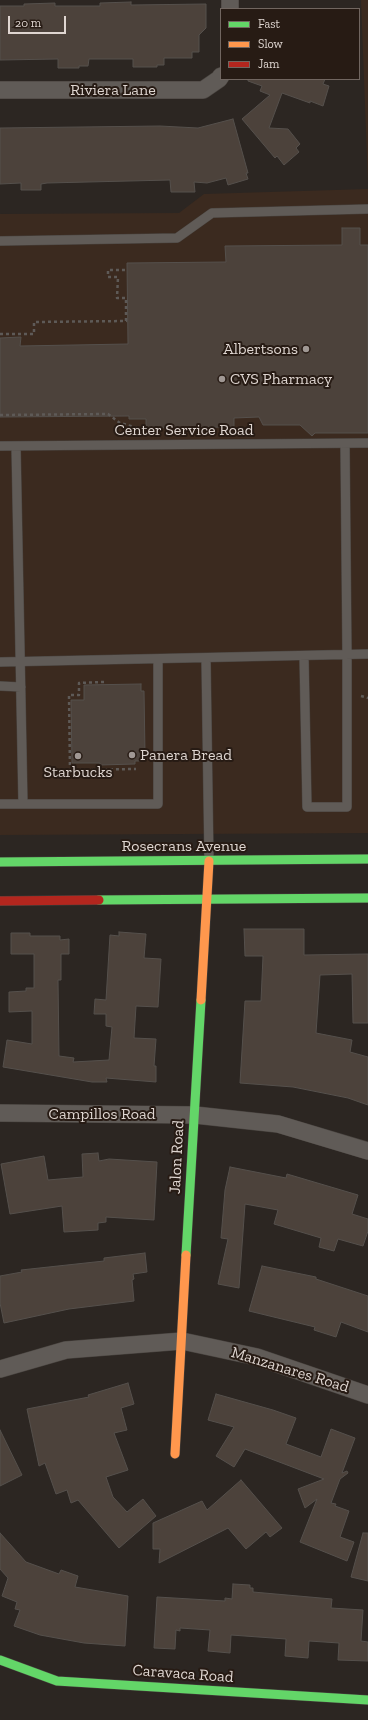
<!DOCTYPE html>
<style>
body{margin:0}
#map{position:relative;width:368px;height:1720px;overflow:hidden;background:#2c2622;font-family:"Zilla Slab",serif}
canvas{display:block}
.legend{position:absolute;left:220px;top:8px;width:140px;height:72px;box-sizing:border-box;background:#271b14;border:1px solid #716660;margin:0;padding:5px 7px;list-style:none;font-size:12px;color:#dfd6d1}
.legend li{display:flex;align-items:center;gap:8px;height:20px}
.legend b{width:20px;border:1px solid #716660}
.scale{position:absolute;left:8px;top:16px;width:58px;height:18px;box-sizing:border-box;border:2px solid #dfd6d1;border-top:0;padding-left:5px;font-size:12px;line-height:14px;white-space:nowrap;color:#dfd6d1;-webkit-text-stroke:3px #271b14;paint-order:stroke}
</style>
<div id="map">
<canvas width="368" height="1720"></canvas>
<ul class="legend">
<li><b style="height:5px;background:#63d668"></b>Fast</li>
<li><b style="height:5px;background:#ff974d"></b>Slow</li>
<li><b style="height:5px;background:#b3261e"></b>Jam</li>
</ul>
<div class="scale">20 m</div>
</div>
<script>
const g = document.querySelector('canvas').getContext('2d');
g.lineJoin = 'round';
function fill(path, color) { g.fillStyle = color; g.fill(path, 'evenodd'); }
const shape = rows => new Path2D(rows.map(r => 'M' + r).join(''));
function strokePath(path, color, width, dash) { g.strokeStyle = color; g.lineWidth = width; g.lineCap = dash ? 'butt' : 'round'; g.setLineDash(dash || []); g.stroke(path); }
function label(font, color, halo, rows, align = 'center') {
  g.font = font + ' "Zilla Slab",serif'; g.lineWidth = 4; g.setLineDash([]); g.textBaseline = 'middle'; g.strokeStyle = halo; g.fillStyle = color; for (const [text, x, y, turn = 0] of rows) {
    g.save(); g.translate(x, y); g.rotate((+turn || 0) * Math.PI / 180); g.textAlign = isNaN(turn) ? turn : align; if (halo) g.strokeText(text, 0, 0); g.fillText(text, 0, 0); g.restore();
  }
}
const built = shape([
 [361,0,368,0,368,184],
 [368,189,368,833,0,835,0,214,179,213,204,194]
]);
const building = shape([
 [131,2,131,5,206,4,206,28,199,35,199,52,192,52,192,58,164,58,164,65,157,65,157,67,133,67,133,59,89,59,88,66,79,66,79,68,58,68,58,59,0,60,0,6,24,6,24,4,55,3,55,6,100,6,100,3,131,2],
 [248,79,325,79,323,84,329,86,323,106,310,101,310,103,282,93,269,128,288,129,300,144,296,148,299,152,284,165,277,156,275,158,242,119,270,95,260,91,262,86,248,81,248,79],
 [233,119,248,173,246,173,248,179,228,185,226,178,207,183,194,182,195,192,171,192,170,180,47,183,41,184,41,190,21,190,21,183,0,184,0,128,160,126,198,128,233,119],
 [342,228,360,228,360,245,368,245,368,433,315,433,312,436,300,425,263,425,259,417,234,418,234,427,146,428,146,419,129,419,129,416,0,417,0,338,21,337,20,346,128,344,127,263,226,262,225,246,342,245,342,228],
 [141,684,141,691,144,691,145,755,142,755,142,761,135,761,135,764,100,765,100,763,72,763,71,700,84,700,84,685,141,684],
 [244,929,304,929,304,955,368,954,368,1023,353,1023,352,974,320,975,316,1033,352,1040,350,1052,368,1057,368,1105,348,1098,293,1087,240,1083,245,1001,261,1001,263,956,245,956,244,929],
 [119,932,146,934,144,958,161,959,158,1007,136,1006,134,1038,156,1039,154,1066,156,1066,156,1082,106,1078,107,1082,92,1082,3,1067,7,1040,32,1044,32,1011,9,1012,9,992,26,991,26,988,34,988,34,954,11,954,11,933,30,933,30,936,60,936,60,940,69,939,69,954,61,954,61,980,58,980,59,1056,74,1058,73,1062,109,1060,112,1027,106,1026,106,1014,94,1014,95,999,106,1000,110,935,119,936,119,932],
 [98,1153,99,1161,109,1159,157,1162,154,1220,106,1217,106,1222,98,1223,98,1230,64,1232,62,1206,10,1214,1,1164,44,1156,48,1180,83,1177,82,1154,98,1153],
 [230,1167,286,1178,287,1174,358,1195,352,1214,368,1219,368,1231,363,1246,338,1239,334,1251,319,1247,321,1238,274,1224,278,1210,245,1204,239,1288,218,1284,228,1239,221,1238,225,1190,230,1167],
 [145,1253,147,1272,133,1274,134,1279,132,1280,134,1301,69,1309,4,1323,0,1303,0,1276,22,1272,21,1270,104,1261,104,1258,145,1253],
 [262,1266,316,1277,316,1279,368,1296,368,1332,341,1322,336,1337,314,1330,315,1327,249,1311,262,1266],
 [128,1383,134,1404,121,1408,127,1430,114,1433,128,1470,106,1477,113,1497,127,1512,143,1499,156,1516,119,1548,78,1500,71,1503,67,1490,56,1494,45,1463,39,1466,27,1409,89,1397,88,1395,128,1383],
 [216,1394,273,1410,296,1418,286,1444,321,1457,331,1429,355,1438,342,1473,347,1471,348,1473,340,1479,331,1503,336,1504,335,1506,349,1511,340,1537,354,1542,347,1561,300,1542,317,1499,305,1508,298,1489,324,1479,245,1449,234,1467,216,1456,234,1427,208,1420,216,1394],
 [0,1430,22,1475,0,1486,0,1430],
 [241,1480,282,1528,270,1537,266,1532,246,1549,228,1528,159,1563,160,1549,153,1549,153,1523,202,1501,207,1510,241,1480],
 [0,1533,26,1562,59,1574,61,1570,78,1576,75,1587,128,1596,125,1646,84,1643,40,1635,14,1626,20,1610,15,1609,17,1602,2,1596,8,1578,0,1569,0,1533],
 [363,1533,368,1533,368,1581,351,1577,363,1533],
 [233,1584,250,1585,250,1588,253,1588,253,1592,332,1599,331,1608,363,1610,361,1641,368,1642,368,1661,338,1660,339,1643,309,1641,308,1658,285,1656,286,1639,231,1635,230,1653,208,1651,210,1630,180,1628,180,1631,176,1630,175,1649,154,1648,157,1597,225,1601,225,1598,232,1599,233,1584]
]);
const path = shape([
 [0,334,34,334,34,322,126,321,126,298,117,298,118,277,108,277,108,270,126,270],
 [0,415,108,414,120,423,142,429],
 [104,682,79,683,79,695,69,695,70,770,136,769],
 [361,696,368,698],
 [99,778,99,770]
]);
const lane = shape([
 [0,241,177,238,212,213,368,209],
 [0,446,368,443],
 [16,446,23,804],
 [304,656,307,807,347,807,347,655,345,444],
 [206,659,209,861],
 [0,662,368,654],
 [0,686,21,687],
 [0,804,158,804,158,659]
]);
const street = shape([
 [230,0,230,9],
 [0,90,203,90,219,79,221,76],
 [0,1113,195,1115,278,1124,368,1151],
 [0,1369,66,1350,182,1341,257,1357,368,1395]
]);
const fast = shape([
 [0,862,368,859],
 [99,900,368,898],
 [186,1255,201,1000],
 [0,1660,57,1681,368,1700]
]);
const slow = shape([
 [201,1000,209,861],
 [175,1454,186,1255]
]);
const jam = shape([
 [0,901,99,900]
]);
const markers = [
 [306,349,4,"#a09894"],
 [222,379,4,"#a09894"],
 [132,755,4,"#a09894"],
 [78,756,4,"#a09894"]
];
const streetNames = [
 ["Riviera Lane",113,90],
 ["Center Service Road",184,430],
 ["Rosecrans Avenue",184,846],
 ["Campillos Road",102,1114],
 ["Jalon Road",177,1157,-87],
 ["Manzanares Road",290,1370,17],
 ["Caravaca Road",183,1674,4]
];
const poiNames = [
 ["Albertsons",298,349,"right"],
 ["CVS Pharmacy",230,379],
 ["Panera Bread",140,755],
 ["Starbucks",78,772,"center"]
];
fill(built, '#3b2a1f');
fill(building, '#4c423b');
strokePath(building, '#55504c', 1);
strokePath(lane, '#48433f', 10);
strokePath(street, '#48433f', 18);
strokePath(fast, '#48433f', 10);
strokePath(slow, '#48433f', 10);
strokePath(jam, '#48433f', 10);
strokePath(path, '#5e5a57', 2.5, [3, 3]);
strokePath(lane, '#605b57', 9);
strokePath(street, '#605b57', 17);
strokePath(fast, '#63d668', 9);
strokePath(slow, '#ff974d', 9);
strokePath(jam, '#b3261e', 9);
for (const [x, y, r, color] of markers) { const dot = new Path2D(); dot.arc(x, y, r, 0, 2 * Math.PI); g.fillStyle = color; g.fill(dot); strokePath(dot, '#271b14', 1.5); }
label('16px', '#dfd6d1', '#271b14', streetNames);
label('16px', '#dfd6d1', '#271b14', poiNames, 'left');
</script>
